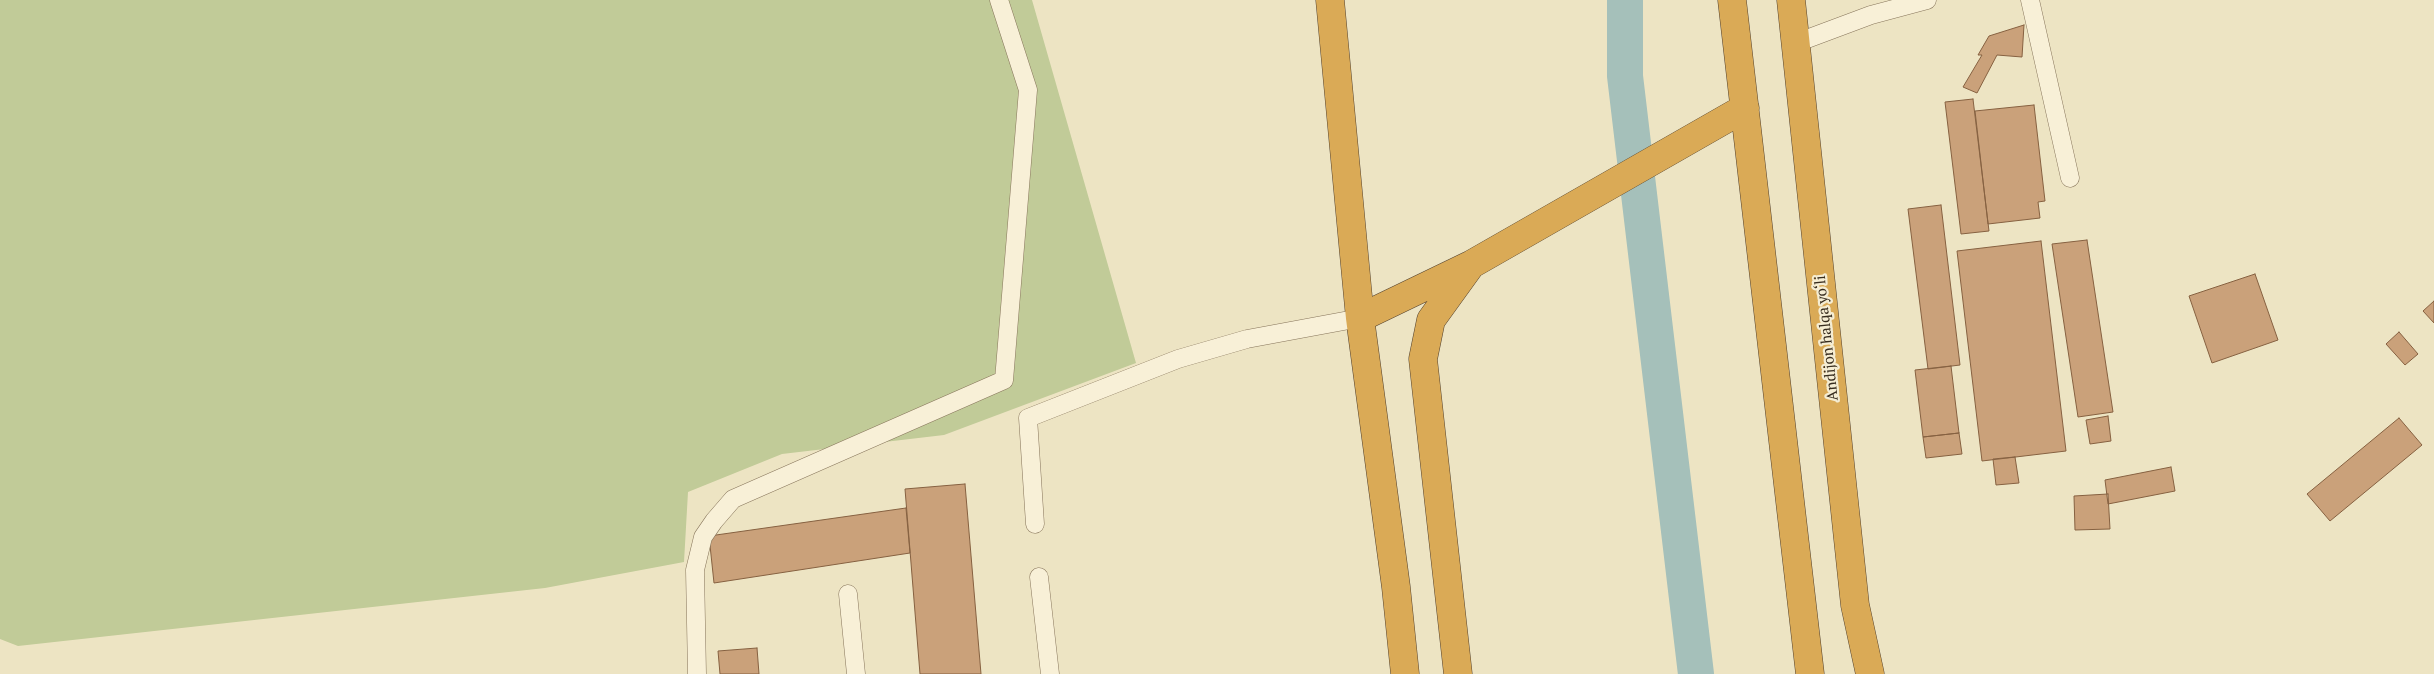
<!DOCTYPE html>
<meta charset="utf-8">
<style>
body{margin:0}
canvas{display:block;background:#ede4c3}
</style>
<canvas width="2434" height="674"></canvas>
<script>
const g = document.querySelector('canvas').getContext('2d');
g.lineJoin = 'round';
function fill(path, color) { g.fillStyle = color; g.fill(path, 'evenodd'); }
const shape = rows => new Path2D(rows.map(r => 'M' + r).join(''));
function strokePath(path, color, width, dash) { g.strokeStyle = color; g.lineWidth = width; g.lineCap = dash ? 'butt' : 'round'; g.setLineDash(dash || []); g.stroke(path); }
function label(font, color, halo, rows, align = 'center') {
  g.font = font + ' "PT Serif",serif'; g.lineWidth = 4.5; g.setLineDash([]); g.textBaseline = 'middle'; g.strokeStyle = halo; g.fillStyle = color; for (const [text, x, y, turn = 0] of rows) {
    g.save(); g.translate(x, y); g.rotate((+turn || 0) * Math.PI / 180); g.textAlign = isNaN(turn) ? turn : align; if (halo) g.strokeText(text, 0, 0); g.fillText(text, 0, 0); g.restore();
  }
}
const green = shape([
 [0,0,1032,0,1136,363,944,435,782,454,688,492,684,562,545,588,18,646,0,639]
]);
const canal = shape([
 [1625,0,1625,76,1696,674]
]);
const building = shape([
 [2024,25,2022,57,1997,55,1977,93,1963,87,1982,55,1978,55,1989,36,2024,25],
 [1973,99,1989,231,1961,234,1945,102,1973,99],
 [2034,105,2045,201,2038,202,2040,218,1988,224,1975,111,2034,105],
 [1941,205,1960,365,1928,369,1908,209,1941,205],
 [2087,240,2113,412,2078,417,2052,244,2087,240],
 [2041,241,2066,451,1982,461,1957,251,2041,241],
 [2255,274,2278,340,2212,363,2189,296,2255,274],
 [2434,301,2434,323,2423,311,2434,301],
 [2399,332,2418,354,2405,365,2386,344,2399,332],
 [1951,366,1959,433,1923,437,1915,370,1951,366],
 [2108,416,2111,441,2090,444,2086,420,2108,416],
 [2399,418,2422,445,2330,521,2307,494,2399,418],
 [1959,433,1962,454,1926,458,1923,437,1959,433],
 [2015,457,2019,483,1996,485,1993,459,2015,457],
 [2171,467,2175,491,2108,504,2105,480,2171,467],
 [965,484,981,674,920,674,905,489,965,484],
 [2108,494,2110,529,2075,530,2074,496,2108,494],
 [906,508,910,553,714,583,709,536,906,508],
 [757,648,759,674,720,674,718,651,757,648]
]);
const lane = shape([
 [2030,0,2070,178],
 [1796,43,1871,15,1927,0],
 [1035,524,1028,418,1178,359,1247,339,1360,318],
 [1039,577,1050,674],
 [848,594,856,674],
 [697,674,695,570,703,537,714,521,733,499,1004,380,1028,90,999,0]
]);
const highway = shape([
 [1330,0,1360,318,1396,587,1405,674],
 [1732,0,1810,674],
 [1791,0,1855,605,1870,674],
 [1360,318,1472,264,1745,108],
 [1458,674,1423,359,1431,320,1470,266]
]);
const streetNames = [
 ["Andijon halqa yo‘li",1827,338,-96]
];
fill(green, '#c1cb98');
strokePath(canal, '#a5c0ba', 36);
fill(building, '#caa17a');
strokePath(building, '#866141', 1);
strokePath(lane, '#87755b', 19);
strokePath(highway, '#55432f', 29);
strokePath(lane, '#f8f0d7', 18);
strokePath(highway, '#daaa56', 28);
label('15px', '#372c1e', '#f5edd3', streetNames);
</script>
